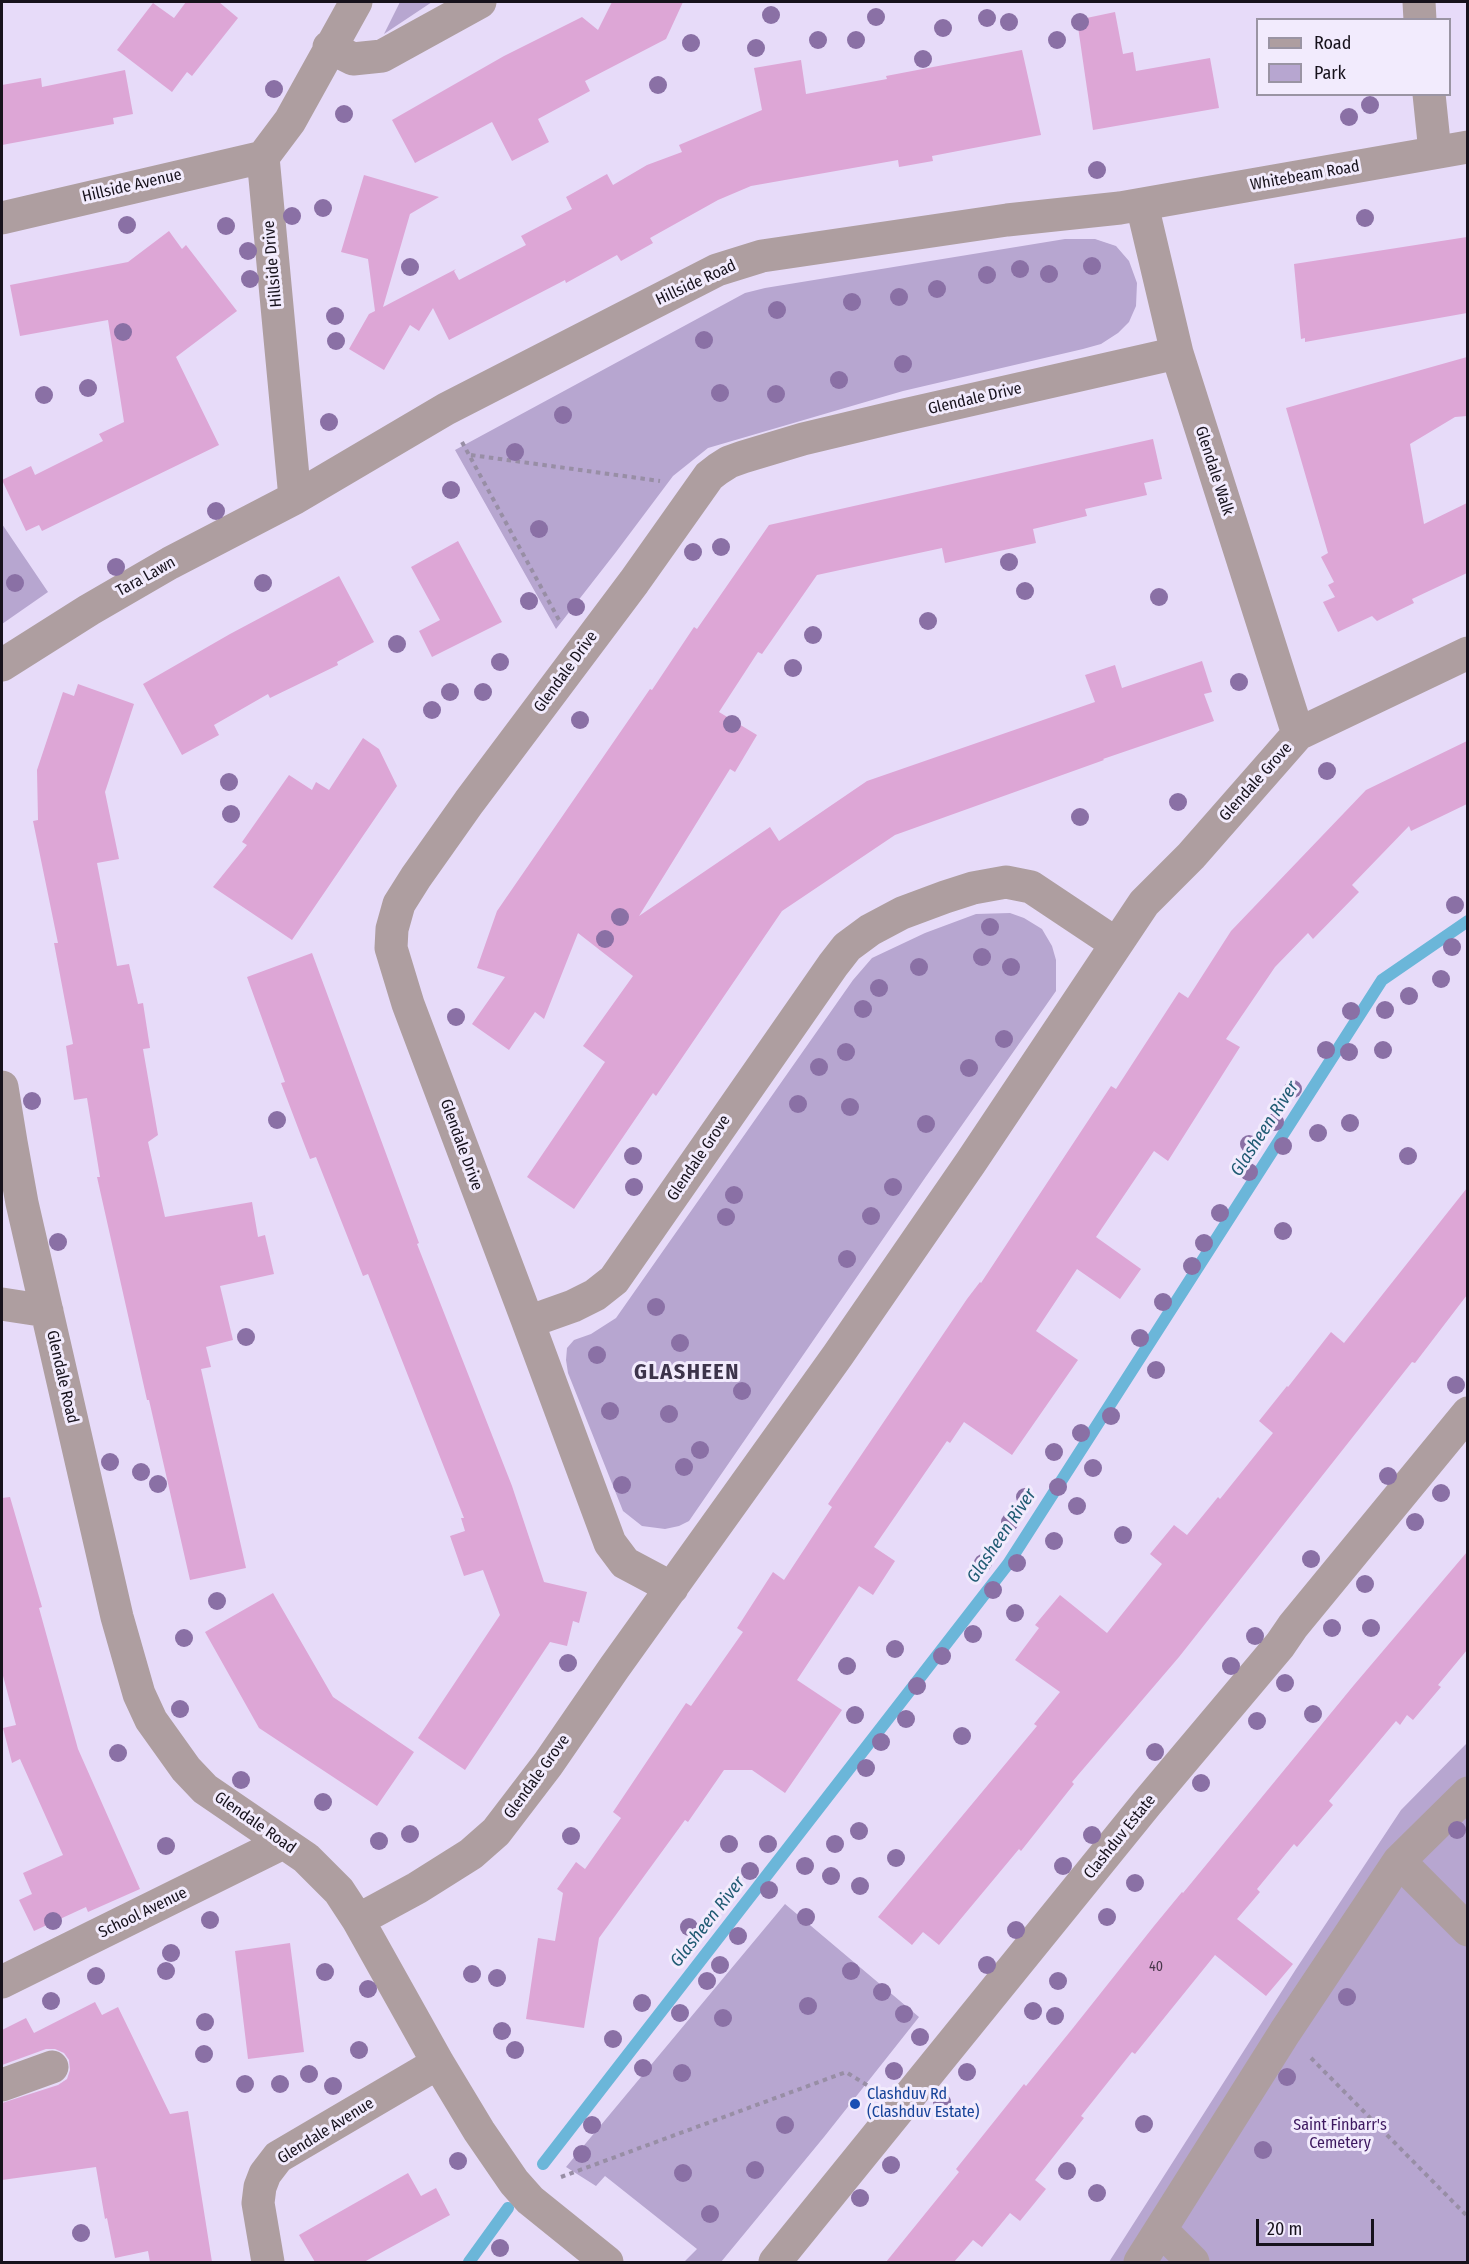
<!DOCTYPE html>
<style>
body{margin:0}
#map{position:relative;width:1469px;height:2264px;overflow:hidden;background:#e7dbf9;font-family:"Fira Sans Condensed",sans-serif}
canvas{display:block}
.frame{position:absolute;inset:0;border:3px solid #17121c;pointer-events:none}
.legend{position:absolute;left:1256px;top:18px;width:195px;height:78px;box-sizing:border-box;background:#f2ebfd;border:2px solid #9a94a3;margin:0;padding:8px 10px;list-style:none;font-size:18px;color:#17121c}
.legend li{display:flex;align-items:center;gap:12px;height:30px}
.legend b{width:30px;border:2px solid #9a94a3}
.scale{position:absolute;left:1256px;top:2219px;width:118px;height:27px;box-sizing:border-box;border:3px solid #17121c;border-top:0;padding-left:8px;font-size:18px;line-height:21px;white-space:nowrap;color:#17121c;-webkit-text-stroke:4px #f2ebfd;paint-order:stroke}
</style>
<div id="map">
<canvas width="1469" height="2264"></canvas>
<div class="frame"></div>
<ul class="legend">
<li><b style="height:8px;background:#ae9ea0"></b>Road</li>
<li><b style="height:16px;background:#b7a6d0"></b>Park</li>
</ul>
<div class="scale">20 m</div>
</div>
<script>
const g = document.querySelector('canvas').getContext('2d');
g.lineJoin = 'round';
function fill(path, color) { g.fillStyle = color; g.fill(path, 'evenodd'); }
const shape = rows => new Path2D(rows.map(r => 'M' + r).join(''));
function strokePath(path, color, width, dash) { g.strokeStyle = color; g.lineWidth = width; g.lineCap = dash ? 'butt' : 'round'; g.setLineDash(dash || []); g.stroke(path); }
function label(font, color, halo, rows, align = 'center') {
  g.font = font + ' "Fira Sans Condensed",sans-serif'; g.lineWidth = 6; g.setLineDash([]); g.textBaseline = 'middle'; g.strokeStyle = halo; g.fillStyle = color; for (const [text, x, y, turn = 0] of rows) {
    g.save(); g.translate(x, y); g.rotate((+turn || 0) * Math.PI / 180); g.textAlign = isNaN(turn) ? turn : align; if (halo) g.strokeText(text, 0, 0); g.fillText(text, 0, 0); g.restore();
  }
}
const green = shape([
 [400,2,432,2,384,34],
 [1065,239,1095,239,1116,246,1129,261,1137,283,1136,306,1129,322,1118,333,1101,344,1083,349,903,391,708,448,673,476,616,552,556,629,455,450,745,293,765,288],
 [2,524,48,592,2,624],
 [1010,913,1024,918,1042,929,1052,946,1056,960,1056,991,927,1175,689,1521,679,1526,665,1529,642,1526,623,1511,568,1373,566,1360,567,1348,574,1340,591,1334,616,1318,853,980,872,958,925,933,976,914],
 [1467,1743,1467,2262,1109,2262,1296,1969,1401,1810],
 [785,1904,919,2017,824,2137,721,2262,684,2262,697,2249,605,2176,596,2186,566,2167]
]);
const stream = shape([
 [543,2164,1008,1564,1382,980,1468,921],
 [469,2262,508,2208]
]);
const building = shape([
 [186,2,219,2,238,18,192,76,187,72,172,92,117,50,153,3,174,18],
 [612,2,683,2,666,39,585,81,590,91,538,119,549,142,512,161,492,122,415,163,392,120,504,56,582,17,598,30],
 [1115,12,1123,54,1133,52,1136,71,1210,58,1219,108,1093,130,1077,20],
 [1022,50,1041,135,932,156,933,161,899,167,898,160,751,186,718,200,650,238,653,243,621,261,617,255,566,283,565,280,449,340,433,308,419,331,410,325,384,370,349,349,369,314,375,311,368,259,341,252,364,175,439,197,410,214,383,307,456,269,454,271,459,280,526,245,521,236,572,209,566,197,607,174,613,185,647,165,682,152,679,145,762,110,754,68,801,60,806,94,887,79,886,76],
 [125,70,133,114,113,118,114,124,2,145,2,85,41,78,42,87],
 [169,231,182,249,186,245,237,311,176,357,219,445,42,531,39,525,26,531,2,480,31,466,35,475,103,441,99,434,124,422,108,320,20,336,10,285,128,262],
 [1467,237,1467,313,1305,342,1305,338,1301,339,1294,264],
 [1467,357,1467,416,1455,417,1410,444,1424,524,1467,503,1467,573,1412,599,1414,603,1377,621,1372,616,1338,632,1323,602,1335,597,1328,585,1334,582,1321,557,1328,553,1286,408],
 [1153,439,1162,479,1144,483,1147,495,1085,509,1087,516,1033,529,1036,543,945,563,942,548,817,575,762,654,758,652,719,712,757,735,735,772,730,769,639,916,770,827,779,841,867,781,1095,702,1085,675,1115,665,1122,688,1202,661,1212,692,1204,694,1214,721,1103,759,1104,760,895,835,782,911,656,1096,653,1093,574,1209,527,1177,605,1062,583,1046,633,976,578,933,544,1019,535,1012,509,1050,472,1024,505,977,477,968,497,911,650,689,652,690,694,627,697,629,769,525],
 [458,541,502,622,432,657,419,631,440,620,411,567],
 [339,576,374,642,337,662,338,665,270,698,268,694,214,725,219,735,182,755,143,684,230,634],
 [78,684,134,704,105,792,119,859,97,863,117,966,129,964,138,1004,143,1003,150,1048,143,1049,158,1135,148,1142,165,1217,252,1202,258,1237,265,1235,274,1274,220,1286,233,1340,206,1347,211,1367,201,1369,246,1568,190,1580,149,1400,147,1400,97,1177,100,1177,87,1098,74,1100,66,1046,73,1044,54,943,58,943,33,821,38,820,37,770,63,692,74,696],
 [363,738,379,749,397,786,292,940,213,887,247,845,242,842,289,775,312,790,316,782,329,790],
 [1467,741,1467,804,1411,831,1409,826,1352,885,1359,892,1313,939,1308,933,1275,967,1226,1039,1240,1047,1168,1161,1154,1151,1096,1237,1141,1269,1120,1299,1077,1269,1036,1331,1078,1360,1012,1455,964,1422,950,1443,947,1441,874,1547,895,1561,873,1595,859,1586,797,1680,842,1710,785,1793,752,1770,724,1770,688,1822,685,1820,599,1938,584,2028,526,2019,538,1938,555,1941,563,1893,557,1889,576,1862,585,1869,621,1818,613,1812,686,1703,691,1706,743,1632,737,1628,773,1572,784,1580,832,1507,828,1504,967,1299,980,1282,981,1283,1111,1086,1116,1089,1179,992,1188,998,1231,931,1366,790],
 [312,953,419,1243,417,1244,512,1486,544,1582,587,1592,579,1623,573,1621,567,1646,550,1642,465,1770,418,1738,500,1615,483,1570,464,1576,450,1536,465,1531,461,1518,464,1518,368,1274,363,1276,316,1157,310,1159,303,1141,281,1083,285,1082,247,977],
 [1467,1188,1467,1295,1415,1363,1412,1362,1179,1657,1072,1782,1074,1784,1021,1851,1019,1849,939,1945,923,1932,912,1945,878,1917,1037,1726,1034,1724,1060,1692,1015,1660,1039,1628,1035,1625,1060,1595,1107,1633,1162,1564,1150,1554,1174,1525,1187,1535,1218,1497,1220,1499,1273,1433,1259,1421,1287,1386,1288,1387,1331,1332,1344,1343],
 [10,1497,42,1607,39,1608,78,1749,140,1889,88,1912,86,1907,34,1931,19,1900,32,1894,23,1873,63,1855,20,1759,12,1763,3,1728,16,1725,2,1672,2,1498],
 [1467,1552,1467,1650,1438,1685,1441,1687,1413,1720,1407,1715,1400,1725,1396,1721,1329,1801,1333,1805,1297,1847,1294,1844,1257,1889,1260,1892,1237,1919,1293,1964,1266,1996,1215,1955,1135,2054,1132,2052,1081,2116,1084,2118,1035,2180,1046,2189,1020,2221,1010,2213,982,2247,973,2240,954,2262,886,2262,959,2172,956,2169,1024,2084,1026,2086,1073,2028,1154,1926,1182,1892,1183,1893,1354,1685],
 [273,1593,333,1697,414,1752,377,1806,259,1728,205,1632],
 [290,1943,304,2052,248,2059,235,1951],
 [95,2002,102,2015,118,2007,170,2114,188,2111,212,2262,150,2262,148,2251,115,2258,107,2218,105,2219,96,2167,2,2180,2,2103,58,2085,67,2079,70,2070,69,2060,64,2053,55,2049,46,2049,2,2065,2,2030,26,2018,34,2033],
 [408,2173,421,2196,436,2188,450,2215,364,2262,315,2262,299,2235]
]);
const path = shape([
 [462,442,559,620],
 [471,455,660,481],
 [1311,2058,1468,2217],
 [561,2177,846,2072,870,2087]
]);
const minor = shape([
 [1419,2,1420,20],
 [329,47,353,59,382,56,480,2],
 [1429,94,1435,152],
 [1142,205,1177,353,1298,734],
 [2,218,263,157],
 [295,498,263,157,290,121,356,2],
 [2,665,89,610,170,563,295,498,446,409,717,270,762,256,1007,220,1120,208,1468,147],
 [2,1087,11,1142,2,1147],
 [11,1142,22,1203,117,1617,139,1694,151,1720,186,1769,205,1789,306,1858,339,1891,358,1920,438,2063,479,2131,514,2182,530,2200,607,2262],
 [2,1304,47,1311],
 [528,1322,408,1004,391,948,392,929,399,904,416,877,469,802,634,582,709,476,718,469,729,462,743,457,803,439,895,417,1177,353],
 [672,1588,625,1563,610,1543,528,1322,573,1306,595,1295,614,1280,833,965,847,947,870,930,902,913,945,897,973,888,1006,882,1031,887,1115,943],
 [1399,1861,1468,1930],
 [358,1920,417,1888,471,1854,496,1832,548,1764,614,1668,838,1355,971,1162,1144,903,1191,856,1298,734,1468,653],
 [2,1982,283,1843],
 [2,2085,52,2067],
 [1162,2231,1193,2262],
 [268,2262,258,2203,260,2187,265,2174,278,2157,438,2063],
 [775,2262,1147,1803,1280,1645,1293,1626,1468,1413],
 [1140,2262,1285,2032,1399,1861,1468,1793]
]);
const trees = [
 [771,15],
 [876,17],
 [987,18],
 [1009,22],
 [1080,22],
 [943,28],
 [818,40],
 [856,40],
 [1057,40],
 [691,43],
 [756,48],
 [923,59],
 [658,85],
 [274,89],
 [1370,105],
 [344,114],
 [1349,117],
 [1097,170],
 [323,208],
 [292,216],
 [1365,218],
 [127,225],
 [226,226],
 [248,251],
 [1092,266],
 [410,267],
 [1020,269],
 [1049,274],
 [987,275],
 [250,279],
 [937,289],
 [899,297],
 [852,302],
 [777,310],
 [335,316],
 [123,332],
 [704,340],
 [336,341],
 [903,364],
 [839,380],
 [88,388],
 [720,393],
 [776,394],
 [44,395],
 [563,415],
 [329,422],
 [515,452],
 [451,490],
 [216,511],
 [539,529],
 [721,547],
 [693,552],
 [1009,562],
 [116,567],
 [15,583],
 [263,583],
 [1025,591],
 [1159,597],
 [529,601],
 [576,607],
 [928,621],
 [813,635],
 [397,644],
 [500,662],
 [793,668],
 [1239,682],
 [450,692],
 [483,692],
 [432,710],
 [580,720],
 [732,724],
 [1327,771],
 [229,782],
 [1178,802],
 [231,814],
 [1080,817],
 [1455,905],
 [620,917],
 [990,927],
 [605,939],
 [1452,947],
 [982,957],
 [919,967],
 [1011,967],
 [1441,979],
 [879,988],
 [1409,996],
 [863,1009],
 [1385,1010],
 [1351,1011],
 [456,1017],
 [1004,1039],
 [1326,1050],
 [1383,1050],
 [846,1052],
 [1349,1052],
 [819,1067],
 [969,1068],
 [1293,1089],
 [32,1101],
 [798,1104],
 [850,1107],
 [277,1120],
 [1275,1122],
 [1350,1123],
 [926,1124],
 [1318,1133],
 [1249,1144],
 [1283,1146],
 [633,1156],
 [1408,1156],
 [1249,1172],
 [634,1187],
 [893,1187],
 [734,1195],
 [1220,1213],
 [871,1216],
 [726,1217],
 [1283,1231],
 [58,1242],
 [1204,1243],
 [847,1259],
 [1192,1266],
 [1163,1302],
 [656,1307],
 [246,1337],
 [1140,1338],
 [680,1343],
 [597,1355],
 [1156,1370],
 [1456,1385],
 [742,1391],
 [610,1411],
 [669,1414],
 [1111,1416],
 [1081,1433],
 [700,1450],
 [1054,1452],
 [110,1462],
 [684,1467],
 [1093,1468],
 [141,1472],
 [1388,1476],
 [158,1484],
 [622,1485],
 [1058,1487],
 [1441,1493],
 [1025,1497],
 [1077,1506],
 [1010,1522],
 [1415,1522],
 [1123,1535],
 [1054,1541],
 [1311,1559],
 [983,1563],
 [1017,1563],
 [1365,1584],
 [993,1590],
 [217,1601],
 [1015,1613],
 [1332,1628],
 [1371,1628],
 [973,1634],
 [1255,1636],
 [184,1638],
 [895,1649],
 [942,1656],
 [568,1663],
 [847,1666],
 [1231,1666],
 [1285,1683],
 [917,1686],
 [180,1709],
 [1313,1714],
 [855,1715],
 [906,1719],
 [1257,1721],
 [962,1736],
 [881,1742],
 [1155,1752],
 [118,1753],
 [866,1768],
 [241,1780],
 [1201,1783],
 [323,1802],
 [1457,1830],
 [859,1831],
 [410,1834],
 [1092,1835],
 [571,1836],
 [379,1841],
 [729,1844],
 [768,1844],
 [835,1844],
 [166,1846],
 [896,1858],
 [805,1866],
 [1063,1866],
 [750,1871],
 [831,1876],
 [1135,1883],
 [860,1886],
 [769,1890],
 [806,1917],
 [1107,1917],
 [210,1920],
 [53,1921],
 [689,1927],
 [1016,1930],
 [738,1936],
 [171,1953],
 [720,1965],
 [987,1965],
 [166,1971],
 [851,1971],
 [325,1972],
 [472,1974],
 [96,1976],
 [497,1978],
 [707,1981],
 [1058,1981],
 [368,1989],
 [882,1992],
 [1347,1997],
 [51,2001],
 [642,2003],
 [808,2006],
 [1033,2011],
 [680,2013],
 [904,2014],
 [1055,2016],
 [723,2018],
 [205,2022],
 [502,2031],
 [920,2037],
 [613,2039],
 [359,2050],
 [515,2050],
 [204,2054],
 [643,2068],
 [894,2071],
 [967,2072],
 [682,2073],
 [309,2074],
 [1287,2077],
 [245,2084],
 [280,2084],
 [333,2086],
 [942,2102],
 [1144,2124],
 [592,2125],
 [785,2125],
 [1263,2150],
 [582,2154],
 [458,2161],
 [891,2165],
 [755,2170],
 [1067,2171],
 [683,2173],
 [1097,2193],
 [860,2198],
 [710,2214],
 [81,2233],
 [500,2248]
];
const markers = [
 [855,2104,6,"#1a4fb4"]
];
const numberNames = [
 ["40",1156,1967]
];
const streetNames = [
 ["Whitebeam Road",1305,176,-10],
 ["Hillside Avenue",132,186,-13],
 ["Hillside Drive",273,264,-95],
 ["Hillside Road",696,283,-25],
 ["Glendale Drive",975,399,-13],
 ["Glendale Walk",1214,471,72],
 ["Tara Lawn",146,577,-29],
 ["Glendale Drive",566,672,-54],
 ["Glendale Grove",1256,782,-48],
 ["Glendale Drive",461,1145,70],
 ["Glendale Grove",699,1158,-56],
 ["Glendale Road",62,1377,77],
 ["Glendale Grove",537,1777,-54],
 ["Glendale Road",255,1823,35],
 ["Clashduv Estate",1120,1837,-51],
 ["School Avenue",143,1913,-26],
 ["Glendale Avenue",326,2131,-32]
];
const transitNames = [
 ["Clashduv Rd",867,2095],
 ["(Clashduv Estate)",867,2113]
];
const parkNames = [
 ["Saint Finbarr's",1340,2126],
 ["Cemetery",1340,2144]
];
const waterNames = [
 ["Glasheen River",1265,1129,-57],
 ["Glasheen River",1002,1536,-56],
 ["Glasheen River",708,1922,-52]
];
const districtNames = [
 ["GLASHEEN",687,1373]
];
fill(green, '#b7a6d0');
strokePath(stream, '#6bb6d9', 12);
fill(building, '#dda6d6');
strokePath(path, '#988ea5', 4, [4.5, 4.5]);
strokePath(minor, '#ae9ea0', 33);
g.fillStyle = '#8a70a5';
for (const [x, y] of trees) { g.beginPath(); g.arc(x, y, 9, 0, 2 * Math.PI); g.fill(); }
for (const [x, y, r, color] of markers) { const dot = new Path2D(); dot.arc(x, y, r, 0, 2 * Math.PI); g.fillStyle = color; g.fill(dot); strokePath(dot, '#f2ebfd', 2); }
label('14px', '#48374a', null, numberNames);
label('16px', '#17121c', '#f2ebfd', streetNames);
label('16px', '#164399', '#f2ebfd', transitNames, 'left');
label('16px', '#3e1960', '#f2ebfd', parkNames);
label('italic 18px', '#205b73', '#f2ebfd', waterNames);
g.letterSpacing = '1.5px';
label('bold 22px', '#3d344b', '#f2ebfd', districtNames);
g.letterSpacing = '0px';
</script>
